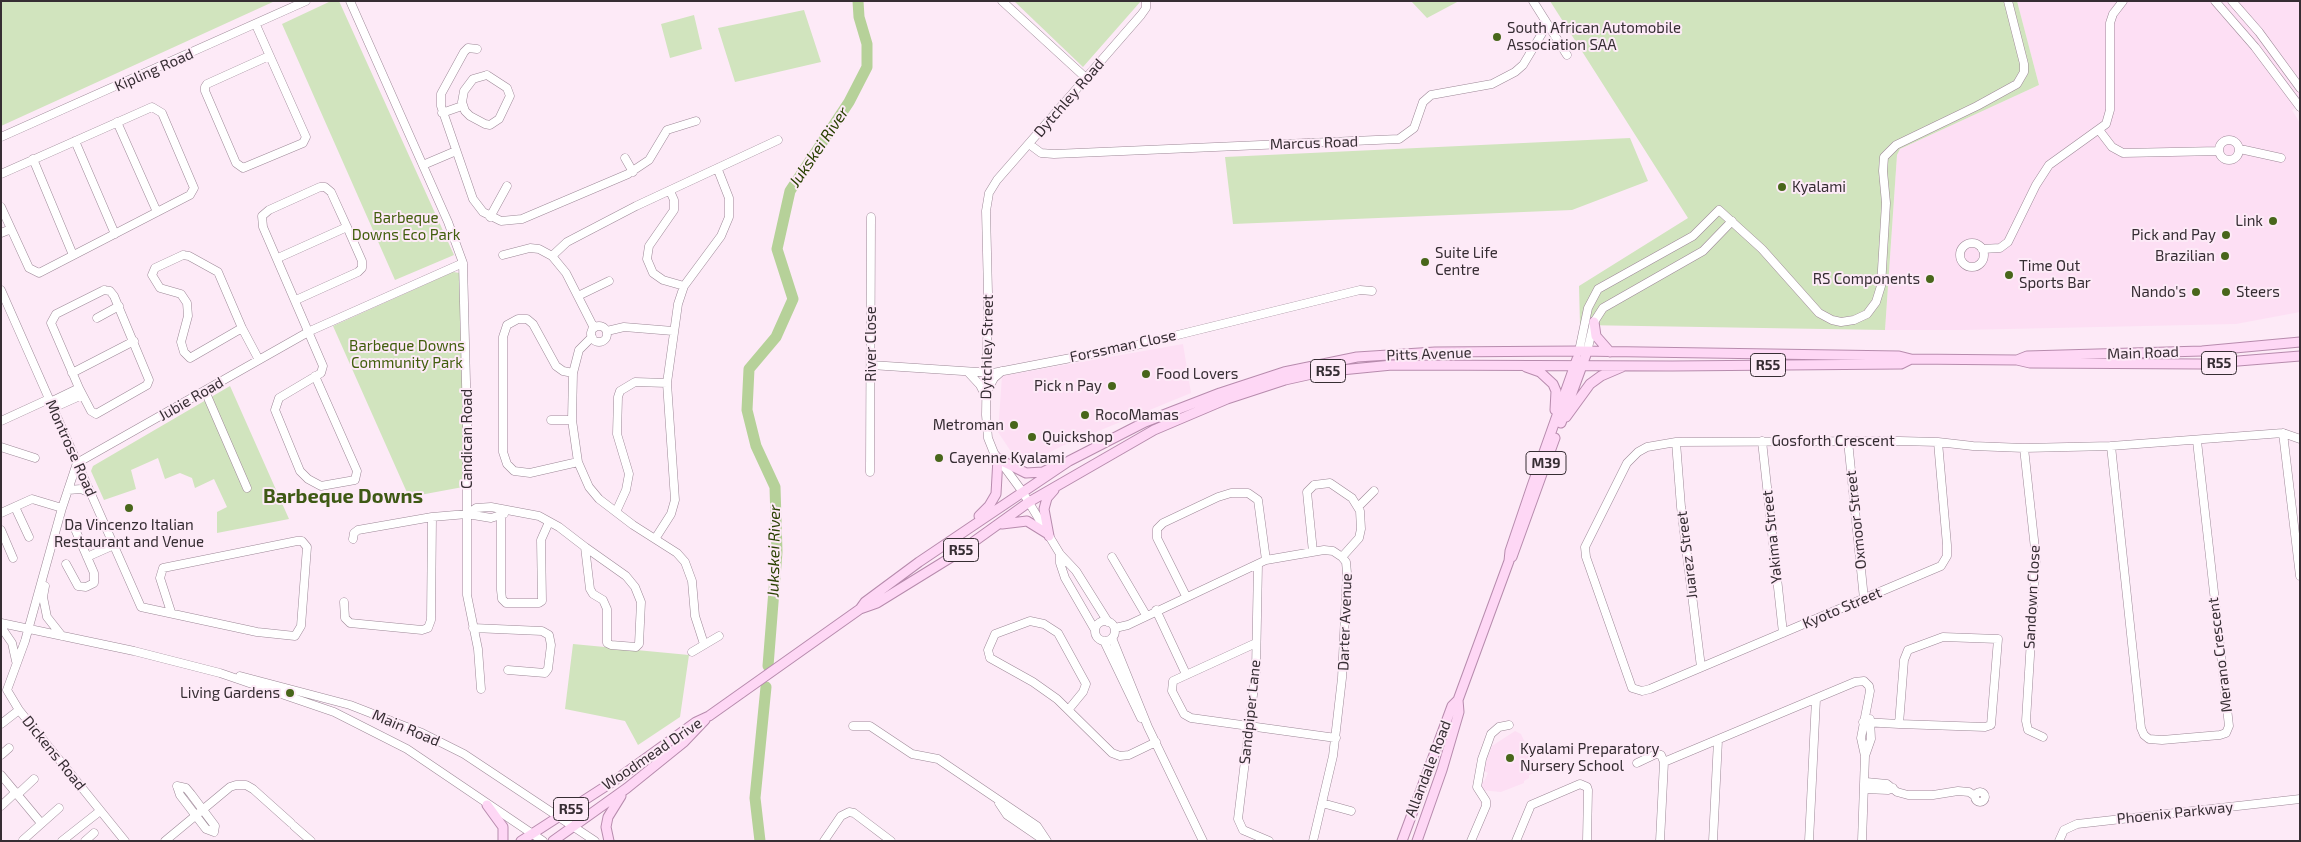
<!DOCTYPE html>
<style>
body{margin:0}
#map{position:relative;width:2301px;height:842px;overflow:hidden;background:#fdeaf7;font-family:"Exo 2",sans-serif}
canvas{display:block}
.frame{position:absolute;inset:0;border:2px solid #362d33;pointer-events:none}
</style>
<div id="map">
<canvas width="2301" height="842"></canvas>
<div class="frame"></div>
</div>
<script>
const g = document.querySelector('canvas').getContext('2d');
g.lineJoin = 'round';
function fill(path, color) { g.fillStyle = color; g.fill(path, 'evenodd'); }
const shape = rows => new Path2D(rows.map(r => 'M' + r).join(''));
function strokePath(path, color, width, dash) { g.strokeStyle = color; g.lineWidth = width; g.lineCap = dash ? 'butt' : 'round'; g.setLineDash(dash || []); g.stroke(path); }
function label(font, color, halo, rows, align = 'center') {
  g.font = font + ' "Exo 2",sans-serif'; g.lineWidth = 4; g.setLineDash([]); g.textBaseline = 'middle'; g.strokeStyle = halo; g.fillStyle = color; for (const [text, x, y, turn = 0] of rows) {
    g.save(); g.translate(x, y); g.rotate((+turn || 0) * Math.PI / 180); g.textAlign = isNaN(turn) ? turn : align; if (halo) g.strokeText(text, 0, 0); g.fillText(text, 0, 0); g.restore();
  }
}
const built = shape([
 [2017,1,2300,1,2300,105,2292,110,2300,123,2300,312,2236,324,1962,330,1885,330,1897,155,1900,149,2039,85],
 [1183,344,1191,393,1062,446,1036,459,1018,462,998,432,1002,376],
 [1515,731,1521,734,1538,771,1529,775,1529,778,1524,781,1524,783,1501,792,1480,790,1480,781,1484,782,1488,773,1483,770,1492,746]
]);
const green = shape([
 [1,1,275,1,1,126],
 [331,1,339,1,454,255,395,280,282,24],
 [1014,1,1141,1,1083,67],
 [1411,1,1459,1,1427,18],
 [1550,1,2017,1,2039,85,1900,149,1897,155,1885,330,1580,325,1579,286,1688,218],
 [804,10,821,62,735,82,718,28],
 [694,15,702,49,670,58,661,24],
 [1630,138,1648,181,1572,210,1233,224,1225,157],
 [453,272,460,273,463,279,463,487,409,497,333,326],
 [230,386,289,519,217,533,217,512,227,507,214,479,195,488,192,478,180,473,165,479,158,458,131,470,136,489,104,500,91,471,93,466],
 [573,644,689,655,680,717,638,745,625,721,565,709]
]);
const river = shape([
 [768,666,777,552,775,487,756,446,747,410,749,369,776,337,793,299,777,249,790,191,849,102,867,67,867,44,859,17,858,1],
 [760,841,755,798,766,687]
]);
const minor = shape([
 [350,1,448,222,463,263,467,422,467,595,478,649,481,689],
 [1002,1,1086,78],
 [1533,1,1567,55],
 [2215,1,2255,47,2300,107],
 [2232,1,2259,32,2300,88],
 [256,25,306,137,303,143,243,168,236,163,205,91,205,87,207,84,269,56],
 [477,49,468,48,464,52,441,94,441,106,473,199,483,212,501,221,522,219,628,174,649,160,667,130,696,121],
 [487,75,507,88,510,96,499,119,490,125,485,124,470,116,465,111,462,102,464,91,473,79,487,75],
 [442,113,462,106],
 [117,122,157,212],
 [2099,130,2112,147,2123,153,2219,151],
 [1,137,306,1],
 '2219 150a10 10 0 1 1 20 0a10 10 0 1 1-20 0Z',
 [75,141,115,234],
 [1029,144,1041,153,1054,154,1399,139,1414,128,1423,102,1431,95,1492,84,1515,72,1523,65,1547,25],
 [2240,149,2281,158],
 [625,158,633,172],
 [33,159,73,255],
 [423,165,456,151],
 [1,174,152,107,162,113,194,188,190,195,39,273,29,268,1,207],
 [670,191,674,200,674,210,649,246,647,259,653,273,663,280,684,286],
 [490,217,507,186],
 [1,233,11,229],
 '1960 255a12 12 0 1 1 24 0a12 12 0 1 1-24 0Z',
 [1982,249,2000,248,2008,242,2036,185,2049,165,2106,124,2110,110,2110,23,2113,14,2123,1],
 [183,255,189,256,218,272,242,328,190,358,184,352,181,342,188,316,187,303,181,294,160,288,152,275,155,268,183,255],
 [503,255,530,248,539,249,552,256,566,273,594,328],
 [552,256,567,242,636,206,778,140],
 [278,258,347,227],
 [1,290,141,607,257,632,295,636,301,626,307,547,302,541,297,541,163,568,160,578,171,612],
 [104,290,110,291,114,296,149,380,147,385,96,414,91,411,79,388,51,323,56,314,104,290],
 [578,296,609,281],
 [296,300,358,272,362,268,362,261,347,227,331,192,325,187,320,187,269,210,262,216,263,227,323,366,321,373,279,398,275,410,300,471,308,479,321,486,355,480,357,471,315,376],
 [97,318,119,306],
 '591 334a8 8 0 1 1 16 0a8 8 0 1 1-16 0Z',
 [242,328,259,360],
 [607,331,624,327,673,331],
 [592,337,579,350,573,373,572,420,578,462,589,487,599,499,633,525,677,553,685,562,692,581,695,616,704,644],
 [1579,351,1588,308,1598,289,1693,236,1719,210,1762,249,1819,313,1832,320,1841,322,1854,320,1867,314,1876,302,1881,286,1886,203,1883,171,1884,157,1896,145,1977,106,2017,84,2024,72,2024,64,2008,1],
 [1587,352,1594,322,1603,308,1703,251,1732,221],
 [871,365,993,373,1133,346,1360,290,1372,291],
 [968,372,980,385,985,395],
 [72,373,134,341],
 [573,373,563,371,556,366,533,324,527,319,518,319,507,325,503,337,503,452,507,464,514,471,530,473,578,462],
 [205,391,247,488],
 [987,391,994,378,1002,371],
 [50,402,79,388],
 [53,408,82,395],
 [551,420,572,420],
 [1,421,49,399],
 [2283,433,2300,576],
 [1762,441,1783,633],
 [1848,441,1864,599],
 [1676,442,1681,507,1701,667],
 [1938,442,1947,545,1947,556,1941,566,1650,689,1642,691,1632,688,1586,557,1585,547,1627,463,1638,452,1647,447,1676,442,1900,441,1938,442,1973,446,2024,448,2111,446,2283,433,2300,439],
 [2111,446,2141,728,2144,735,2149,739,2162,740,2220,735,2226,733,2229,726,2197,441],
 [1,447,35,458],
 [2024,448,2036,558,2026,721,2028,730,2043,737],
 [870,472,871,217],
 [68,490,81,489,91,493],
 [1359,506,1374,491],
 [15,507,29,537],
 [616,512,626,490,629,474,617,434,618,397,620,391,635,382,667,383],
 [1,513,32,499,62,508],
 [467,514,476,508,491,507,539,516,559,527,585,547,626,576,635,587,641,602,639,644,636,647,611,645,607,643,607,609,603,600,593,594,590,589,585,547],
 [501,516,501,590,502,599,506,603,539,603,542,601,541,540,549,522],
 [1,530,13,558],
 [353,539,354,533,358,530,432,517,467,514,491,518,504,514],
 [655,539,671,514,675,500,667,383,678,304,684,286,721,236,729,217,729,198,718,170],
 [1313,552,1307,492,1314,485,1330,483,1352,498,1360,511,1361,529,1359,538,1342,557],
 [1060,554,1060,563,1065,578,1095,630],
 [87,557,114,545],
 [1112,557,1146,615],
 [66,564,78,586,86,587,94,583,94,573,75,529],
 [1258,564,1256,670,1238,819,1243,830,1269,841],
 [45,586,43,597,47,617,62,636],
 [1186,596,1157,538,1157,529,1163,523,1218,497,1231,493,1248,493,1258,500,1266,560],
 [344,602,345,618,350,623,422,630,428,628,431,620,432,517],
 [1156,610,1186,674],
 '1095 631a10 10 0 1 1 20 0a10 10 0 1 1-20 0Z',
 [1108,622,1076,571,1060,554,1022,491,994,453,988,438,986,415,988,293,986,211,989,193,997,180,1141,15,1146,8,1146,1],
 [1,623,134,651,220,673,334,712,407,749,543,841],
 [1,627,12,643,16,661],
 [473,628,542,631,549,635,551,645,548,669,545,673,508,670],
 [1115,628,1128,625,1266,560,1324,550,1333,551,1342,557,1346,562,1347,573,1342,678,1333,756,1313,841],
 [1112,638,1148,727,1203,841],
 [1104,641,1141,718],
 [1256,643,1173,681,1172,691,1184,714,1191,718,1336,738],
 [692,652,719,636],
 [240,676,350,705,422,733,464,754,595,841],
 [1069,709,1083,692,1086,684,1058,633,1044,624,1030,621,995,634,988,650,990,658,1033,682,1057,699,1112,753,1120,756,1129,755,1156,742],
 [1863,722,1899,724,1985,727,1991,725,1998,639,1943,637,1908,650,1904,660,1899,724],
 [1,724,19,710],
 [853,726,870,726,912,754,938,759,1037,826,1047,841],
 [1,755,9,748],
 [1865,756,1871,739,1870,719],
 [1664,762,1855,682,1864,681,1869,686,1870,691,1861,738,1865,756,1862,841],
 [1637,763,1656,754,1661,755,1664,762,1660,841],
 [1,775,41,823],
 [1866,782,1887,784,1897,792,1908,795,1933,795,1958,791,1969,792,1975,796],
 [177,786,186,788,191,794,215,826,214,832],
 [177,786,180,795,206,829,214,832],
 [1865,789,1888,790,1893,788],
 '1975 797a5 5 0 1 1 10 0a5 5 0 1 1-10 0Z',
 [18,794,34,779],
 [999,803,1007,815,1045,841],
 [1322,803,1351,811],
 [1,806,16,792],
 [294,826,311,841],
 [23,840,59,808],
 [62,841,100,811],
 [85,841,94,833],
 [125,841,19,710,7,690,25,641,62,508,77,463,310,331,463,263],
 [165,841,230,787,236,785,246,785,253,789,291,823],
 [824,841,841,816,849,812,854,813,891,841],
 [1471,841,1486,806,1486,801,1477,787,1482,759,1491,734,1499,727,1509,725],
 [1516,841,1531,805,1580,784,1587,787,1588,790,1587,841],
 [1713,841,1718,740],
 [1809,841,1816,699],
 [2059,841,2064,830,2077,824,2300,799]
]);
const major = shape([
 [1594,322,1596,336,1610,352],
 [2017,360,2027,356,2202,351,2300,342],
 [1526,367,1540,372,1553,384,1556,391,1555,410],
 [1566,417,1590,384,1601,376,1622,367],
 [1561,423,1587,352],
 [998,459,1026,473,1043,472,1051,468],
 [979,516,989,506,996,494,998,458],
 [1002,524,1027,521,1048,534],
 [1049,536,1044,509,1047,498,1054,490],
 [1512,557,1555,438],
 [860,609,877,603,958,553,1029,502,1154,430,1227,399,1285,380,1321,372,1392,365,1672,366,1901,364,1911,359],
 [487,805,503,827,503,841],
 [521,841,620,777,696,722,709,716,860,609,865,602,919,562,1069,461,1145,422,1220,393,1284,372,1357,357,1435,352,1579,351,1899,356,1911,359,2017,360,2030,363,2201,364,2300,356],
 [553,841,627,788,684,742,705,720],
 [609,841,606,827,608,817,621,796],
 [1402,841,1452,706,1458,700,1509,561,1510,551,1532,486,1577,359],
 [1417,841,1442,770,1459,712,1458,700]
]);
const markers = [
 [1497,37,5,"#48661a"],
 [1782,187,5,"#48661a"],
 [2273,221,5,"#48661a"],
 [2226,235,5,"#48661a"],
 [2225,256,5,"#48661a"],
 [1425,262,5,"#48661a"],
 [2009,275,5,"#48661a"],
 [1930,279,5,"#48661a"],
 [2196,292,5,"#48661a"],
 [2226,292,5,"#48661a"],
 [1146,374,5,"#48661a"],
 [1112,386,5,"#48661a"],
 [1085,415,5,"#48661a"],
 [1014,425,5,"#48661a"],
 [1032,437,5,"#48661a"],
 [939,458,5,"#48661a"],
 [129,508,5,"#48661a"],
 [290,693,5,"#48661a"],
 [1510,758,5,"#48661a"]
];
const shields = [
 [2219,363,35],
 [1768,365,35],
 [1328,371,35],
 [1546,463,40],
 [961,550,35],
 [571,809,35]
];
const shieldNames = [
 ["R55",2219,363],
 ["R55",1768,365],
 ["R55",1328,371],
 ["M39",1546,463],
 ["R55",961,550],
 ["R55",571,809]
];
const poiNames = [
 ["South African Automobile",1507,28],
 ["Association SAA",1507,45],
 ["Kyalami",1792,187],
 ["Link",2263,221,"right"],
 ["Pick and Pay",2216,235,"right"],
 ["Suite Life",1435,253],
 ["Centre",1435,270],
 ["Brazilian",2215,256,"right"],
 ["Time Out",2019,266],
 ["Sports Bar",2019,283],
 ["RS Components",1920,279,"right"],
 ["Nando's",2186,292,"right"],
 ["Steers",2236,292],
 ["Food Lovers",1156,374],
 ["Pick n Pay",1102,386,"right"],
 ["RocoMamas",1095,415],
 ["Metroman",1004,425,"right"],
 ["Quickshop",1042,437],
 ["Cayenne Kyalami",949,458],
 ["Da Vincenzo Italian",129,525,"center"],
 ["Restaurant and Venue",129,542,"center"],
 ["Living Gardens",280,693,"right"],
 ["Kyalami Preparatory",1520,749],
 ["Nursery School",1520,766]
];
const streetNames = [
 ["Kipling Road",154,70,-24],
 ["Dytchley Road",1069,98,-49],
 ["Marcus Road",1314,143,-2],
 ["River Close",871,344,-90],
 ["Forssman Close",1123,346,-12],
 ["Dytchley Street",987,347,-89],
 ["Main Road",2143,353,-2],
 ["Pitts Avenue",1429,354,-2],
 ["Jubie Road",191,399,-30],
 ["Candican Road",467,439,-90],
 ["Gosforth Crescent",1833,441],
 ["Montrose Road",71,448,66],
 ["Oxmoor Street",1856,520,-96],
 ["Yakima Street",1772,537,-96],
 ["Juarez Street",1687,555,-97],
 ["Sandown Close",2032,597,-87],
 ["Kyoto Street",1842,608,-23],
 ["Darter Avenue",1345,622,-88],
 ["Merano Crescent",2220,655,-97],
 ["Sandpiper Lane",1250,712,-84],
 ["Main Road",406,728,23],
 ["Dickens Road",54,753,51],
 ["Woodmead Drive",652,754,-34],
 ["Allandale Road",1428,769,-69],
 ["Phoenix Parkway",2175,813,-6]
];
const parkNames = [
 ["Barbeque",406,218],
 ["Downs Eco Park",406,235],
 ["Barbeque Downs",407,346],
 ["Community Park",407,363]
];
const waterNames = [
 ["Jukskei River",819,147,-56],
 ["Jukskei River",774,551,-89]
];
const districtNames = [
 ["Barbeque Downs",343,496]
];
fill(built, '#fddff4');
fill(green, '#d1e4be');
strokePath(river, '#b6d199', 11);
strokePath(minor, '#9d8897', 9);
strokePath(major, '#b78bad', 11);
strokePath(minor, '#fff', 8);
strokePath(major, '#fed7f5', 9);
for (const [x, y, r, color] of markers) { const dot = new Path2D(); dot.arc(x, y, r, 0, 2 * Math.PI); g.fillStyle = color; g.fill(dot); strokePath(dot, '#fdeaf7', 2); }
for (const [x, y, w] of shields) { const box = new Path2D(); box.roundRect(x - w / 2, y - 11.5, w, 23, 4); g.fillStyle = '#fdeaf7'; g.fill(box); strokePath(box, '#362d33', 1); }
label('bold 14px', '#362d33', null, shieldNames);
label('15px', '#362d33', '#fdeaf7', poiNames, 'left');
label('15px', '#362d33', '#fdeaf7', streetNames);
label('15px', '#415e0c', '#fdeaf7', parkNames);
label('italic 16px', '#2a4102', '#fdeaf7', waterNames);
label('bold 20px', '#3e5914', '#fdeaf7', districtNames);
</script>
